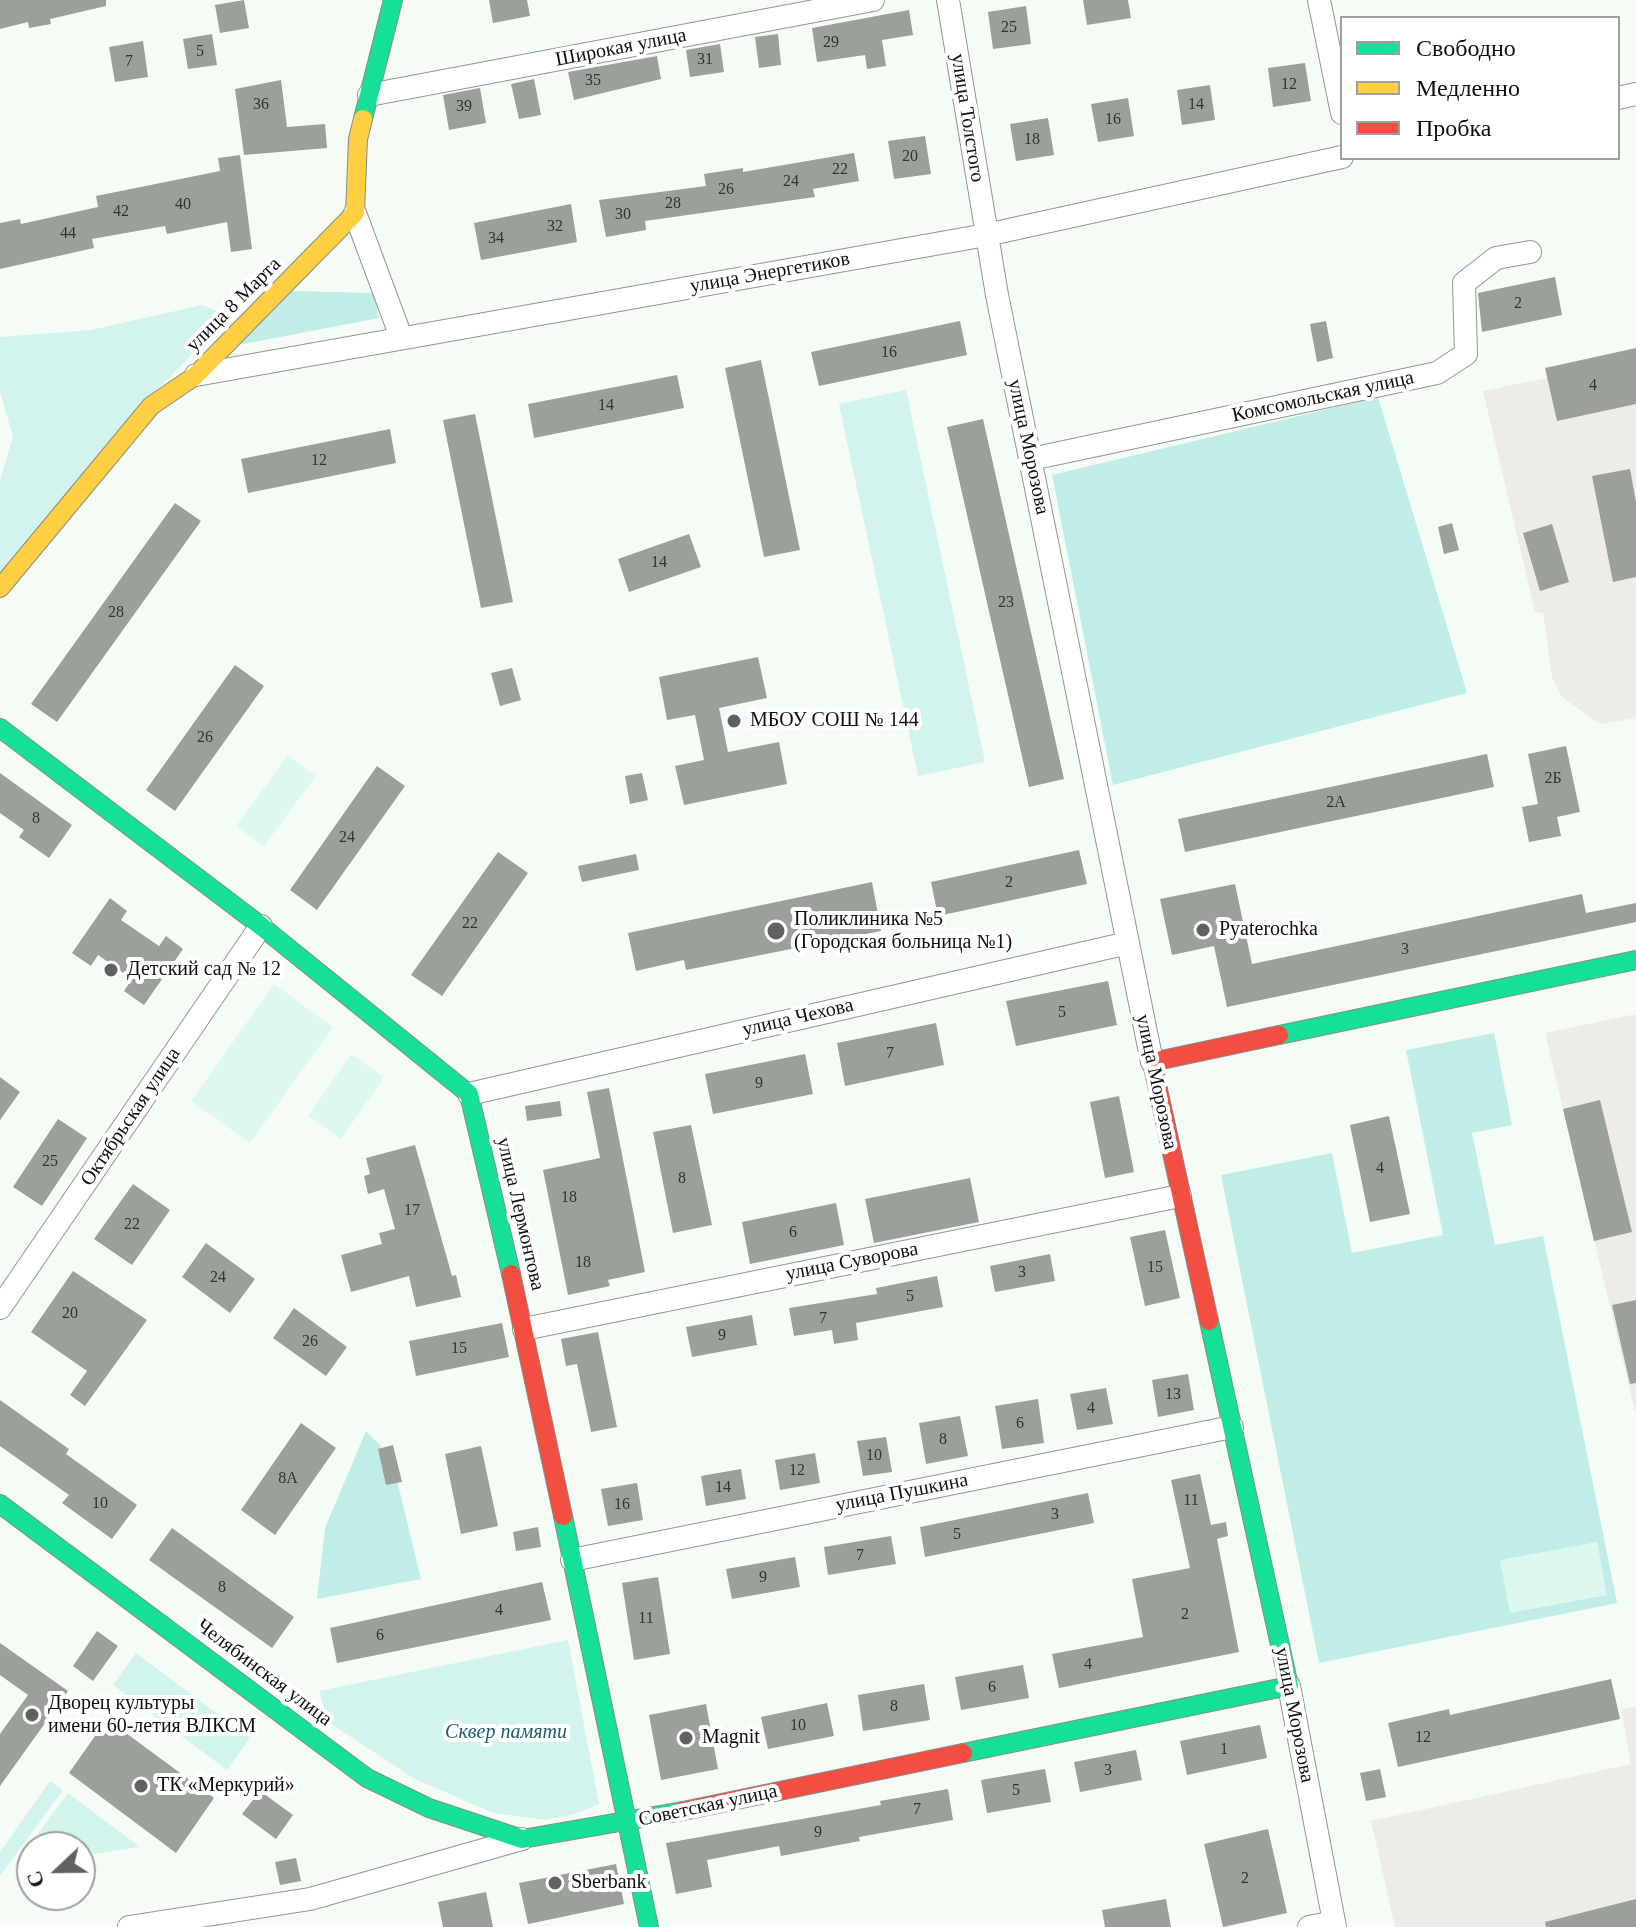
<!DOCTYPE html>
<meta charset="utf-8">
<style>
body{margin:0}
#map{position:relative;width:1636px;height:1927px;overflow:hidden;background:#f5fcf6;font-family:Georgia,serif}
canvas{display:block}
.legend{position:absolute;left:1340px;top:16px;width:280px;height:144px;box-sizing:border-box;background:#fff;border:2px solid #9f9f9f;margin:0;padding:10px 14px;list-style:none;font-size:24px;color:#0f0f0f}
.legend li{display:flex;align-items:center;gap:16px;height:40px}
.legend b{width:40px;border:2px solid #9f9f9f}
.north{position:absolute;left:16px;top:1831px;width:80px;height:80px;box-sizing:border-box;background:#fff;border:2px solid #9f9f9f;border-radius:50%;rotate:248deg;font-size:22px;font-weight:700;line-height:32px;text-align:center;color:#0f0f0f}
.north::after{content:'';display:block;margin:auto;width:28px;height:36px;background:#606260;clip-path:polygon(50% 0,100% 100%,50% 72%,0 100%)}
</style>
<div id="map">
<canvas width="1636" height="1927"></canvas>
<ul class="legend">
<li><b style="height:10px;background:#16e098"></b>Свободно</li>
<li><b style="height:10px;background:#ffcf43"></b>Медленно</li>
<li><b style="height:10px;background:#f24e42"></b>Пробка</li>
</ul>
<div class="north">С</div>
</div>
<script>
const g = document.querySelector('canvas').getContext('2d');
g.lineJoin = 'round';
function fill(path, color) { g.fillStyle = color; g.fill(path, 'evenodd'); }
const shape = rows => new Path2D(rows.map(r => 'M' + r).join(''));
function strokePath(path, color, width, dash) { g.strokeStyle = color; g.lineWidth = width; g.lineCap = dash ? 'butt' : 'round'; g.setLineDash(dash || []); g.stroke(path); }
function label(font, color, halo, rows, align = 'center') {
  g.font = font + ' Georgia,serif'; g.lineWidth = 8; g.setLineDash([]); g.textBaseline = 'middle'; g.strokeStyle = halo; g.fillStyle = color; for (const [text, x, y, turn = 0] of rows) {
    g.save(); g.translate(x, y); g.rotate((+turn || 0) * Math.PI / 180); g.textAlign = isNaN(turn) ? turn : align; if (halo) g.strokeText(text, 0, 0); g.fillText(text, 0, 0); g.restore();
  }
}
const industrial = shape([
 [1636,360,1636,718,1600,724,1562,697,1552,677,1543,613,1535,612,1483,391],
 [1636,1014,1636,1416,1545,1033],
 [1636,1706,1636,1927,1395,1927,1371,1821,1631,1764,1621,1709]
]);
const green = shape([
 [202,305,220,312,222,321,218,328,135,412,0,588,0,480,13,437,0,392,0,337,91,330],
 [906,390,985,762,918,776,839,404],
 [568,1640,599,1804,574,1814,546,1820,493,1813,413,1778,328,1722,319,1691],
 [136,1653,250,1738,227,1770,113,1685],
 [50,1781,63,1790,0,1876,0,1852],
 [68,1793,140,1847,80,1856,80,1847,32,1847,32,1863,14,1866]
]);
const forest = shape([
 [292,291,374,293,379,318,233,346],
 [1378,397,1467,693,1113,785,1052,475],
 [1494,1033,1512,1125,1472,1133,1495,1245,1543,1236,1617,1603,1319,1663,1221,1175,1332,1153,1352,1253,1443,1235,1406,1050],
 [366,1431,380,1445,397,1480,421,1579,317,1599,325,1528]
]);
const pitch = shape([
 [288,755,316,776,264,846,236,826],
 [274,984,333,1027,250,1143,191,1101],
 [351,1054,384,1077,341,1139,308,1116],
 [1597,1542,1607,1595,1510,1613,1500,1560]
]);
const building = shape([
 [0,0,106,0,106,6,50,19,51,24,29,28,28,22,0,29],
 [244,0,249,28,220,33,215,5],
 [489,0,527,0,530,16,493,23],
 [1083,0,1128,0,1131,18,1087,25],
 [1026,6,1031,44,993,49,988,12],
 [909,10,913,35,882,40,886,66,867,69,865,55,817,62,812,28],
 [212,34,217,65,188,69,183,39],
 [778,34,781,65,759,68,755,37],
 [143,41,148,77,115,82,109,47],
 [720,44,724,72,690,77,686,50],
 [657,56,661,79,574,100,568,72],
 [1305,63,1311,101,1273,107,1268,68],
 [534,79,541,115,519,119,511,84],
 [281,80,287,127,325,124,327,148,244,155,235,89],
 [1210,85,1215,120,1182,125,1177,90],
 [480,88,486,123,449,130,443,95],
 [1128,98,1134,136,1098,142,1091,104],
 [1048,118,1054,155,1016,161,1010,124],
 [925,136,931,174,894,179,888,141],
 [854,153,859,181,813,189,815,197,645,221,646,230,606,237,599,200,706,186,704,174,743,168,743,172],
 [240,155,252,249,231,252,227,222,167,234,165,226,92,239,94,248,0,269,0,223,20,219,21,224,98,207,96,196,220,171,218,158],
 [571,204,577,242,481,260,474,223],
 [1555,277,1562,315,1482,332,1478,293],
 [960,321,967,355,819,386,811,352],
 [1326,321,1333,358,1317,362,1310,324],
 [1636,348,1636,404,1557,421,1545,368],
 [761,360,800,550,764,557,725,368],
 [677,375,684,408,534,438,528,404],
 [475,414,513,602,481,608,443,420],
 [983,419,1064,779,1029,787,947,427],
 [390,429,396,463,248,493,241,459],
 [1630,469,1636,502,1636,577,1613,582,1592,476],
 [175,503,201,521,57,722,31,704],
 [1452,523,1459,550,1444,554,1438,527],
 [1552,524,1569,582,1540,591,1523,533],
 [689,534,701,567,629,592,618,559],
 [758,657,767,698,719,708,728,752,779,742,787,784,684,805,675,766,704,760,695,715,667,720,659,677],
 [235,665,264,686,175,811,146,790],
 [512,668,521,700,500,706,491,673],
 [1566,746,1580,812,1557,817,1561,836,1529,842,1522,807,1538,804,1528,754],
 [1487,754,1494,787,1185,852,1178,819],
 [377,766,405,786,317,910,290,890],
 [0,773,72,825,49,858,19,837,24,830,0,813],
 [642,773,648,800,630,804,625,776],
 [1079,850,1087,884,938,916,931,882],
 [498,852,528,873,442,996,411,975],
 [636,854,639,870,582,882,578,866],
 [872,882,881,931,686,970,684,960,636,971,628,933],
 [1235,884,1252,964,1582,894,1586,913,1636,903,1636,922,1227,1007,1214,946,1172,955,1160,899],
 [110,898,127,911,121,920,159,946,166,936,183,949,144,1005,124,991,132,979,98,955,91,966,72,953],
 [1108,981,1117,1025,1016,1046,1006,1001],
 [936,1023,944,1065,845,1086,837,1043],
 [805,1054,813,1094,713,1114,705,1074],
 [0,1077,20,1092,0,1120],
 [609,1088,645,1272,608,1280,610,1286,568,1295,543,1170,600,1158,587,1092],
 [1119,1096,1134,1172,1105,1178,1090,1102],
 [1600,1100,1632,1232,1594,1241,1563,1109],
 [560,1101,562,1116,527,1121,525,1106],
 [1389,1116,1410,1214,1370,1222,1350,1125],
 [58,1119,87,1138,42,1206,13,1187],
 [691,1125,712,1225,673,1233,653,1132],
 [415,1145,452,1276,456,1275,461,1297,416,1307,409,1276,351,1292,341,1255,382,1244,379,1233,395,1229,384,1189,368,1194,364,1176,370,1174,366,1158],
 [970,1178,979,1222,874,1243,865,1199],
 [133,1184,170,1210,132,1265,94,1239],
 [836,1203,844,1245,750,1264,742,1222],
 [1165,1230,1180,1298,1145,1306,1130,1237],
 [206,1243,255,1279,230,1313,182,1277],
 [1050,1254,1055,1281,995,1292,990,1266],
 [73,1271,147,1320,85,1406,70,1395,87,1371,31,1332],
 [937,1276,943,1307,856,1323,858,1340,834,1344,832,1330,794,1336,789,1308,877,1294,876,1288],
 [1636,1300,1636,1383,1630,1384,1612,1305],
 [294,1308,347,1347,326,1376,273,1338],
 [752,1315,757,1345,692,1357,686,1327],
 [502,1323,509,1357,416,1376,409,1341],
 [598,1332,617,1427,591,1432,577,1364,566,1366,561,1339],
 [1188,1374,1194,1410,1158,1417,1152,1380],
 [1106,1388,1113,1424,1077,1430,1070,1394],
 [1038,1399,1044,1443,1002,1449,995,1406],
 [0,1400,69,1449,66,1454,137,1505,112,1539,62,1503,69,1495,0,1446],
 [960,1416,968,1456,926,1464,919,1423],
 [301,1423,336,1448,275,1535,241,1510],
 [886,1437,892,1472,863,1476,857,1441],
 [393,1445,402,1482,386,1485,378,1449],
 [481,1446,498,1526,461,1534,445,1454],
 [815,1453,820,1483,780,1490,775,1460],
 [741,1469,746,1499,706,1506,701,1476],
 [1200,1474,1211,1525,1226,1522,1228,1536,1217,1539,1239,1652,1059,1688,1052,1654,1143,1637,1132,1579,1190,1568,1171,1480],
 [637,1483,643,1520,608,1526,601,1489],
 [1088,1493,1094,1523,925,1557,920,1527],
 [538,1527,541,1547,516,1551,513,1532],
 [172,1528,294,1617,272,1648,149,1560],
 [891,1536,896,1564,828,1575,824,1547],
 [795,1557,800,1587,732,1599,726,1569],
 [658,1577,670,1654,634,1660,622,1583],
 [542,1582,551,1620,337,1663,330,1628],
 [97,1631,118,1646,93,1681,73,1666],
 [0,1643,68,1691,0,1786,0,1734,28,1695,0,1675],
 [1023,1665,1029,1698,961,1710,955,1677],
 [1611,1679,1620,1719,1398,1767,1388,1723,1449,1709,1450,1715],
 [924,1684,930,1720,863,1731,858,1695],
 [827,1703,834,1736,768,1749,761,1717],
 [706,1704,718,1769,661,1780,649,1715],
 [107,1719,214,1798,176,1853,69,1773],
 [1260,1725,1267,1758,1187,1775,1180,1741],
 [1136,1750,1142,1780,1080,1792,1074,1762],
 [1045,1769,1051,1802,987,1813,981,1780],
 [1380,1769,1386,1797,1366,1801,1360,1773],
 [948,1789,953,1820,859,1837,860,1841,781,1856,779,1846,707,1860,712,1887,676,1894,666,1843,881,1805,880,1801],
 [260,1791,293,1815,276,1839,242,1814],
 [1268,1829,1287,1913,1223,1927,1204,1844],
 [296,1858,301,1881,280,1885,275,1862],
 [616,1864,624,1904,528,1924,519,1883],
 [486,1892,493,1927,443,1927,438,1902],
 [1166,1899,1171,1927,1105,1927,1102,1910],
 [1636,1899,1636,1927,1546,1927,1545,1922]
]);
const street = shape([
 [948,0,997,295,1152,1062],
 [1319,0,1342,113],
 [369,95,873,0],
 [1618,98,1636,94],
 [355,213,401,337],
 [196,375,986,235,1342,157],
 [1031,459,1437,373,1466,354,1464,283,1496,258,1530,252],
 [469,1094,1128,943],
 [0,1308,261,926],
 [524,1329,1180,1196],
 [572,1560,1232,1427],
 [1289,1686,1335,1927],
 [129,1927,310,1899,522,1839],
 [1309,1927,1334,1922]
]);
const fast = shape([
 [363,119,393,0],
 [0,728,261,926,469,1094,511,1274],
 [1279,1035,1636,960],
 [0,1504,367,1778,429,1808,522,1839,683,1811],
 [563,1516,649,1927],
 [963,1753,1289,1686,1209,1321]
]);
const slow = shape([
 [0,588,151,406,195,376,355,213,358,139,363,119]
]);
const jam = shape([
 [511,1274,563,1516],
 [1209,1321,1152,1062,1279,1035],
 [683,1811,963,1753]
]);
const markers = [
 [734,721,8,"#606260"],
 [1203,930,8,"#606260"],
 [776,931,10,"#606260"],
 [111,970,8,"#606260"],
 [32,1715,8,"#606260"],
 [686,1738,8,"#606260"],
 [141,1786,8,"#606260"],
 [555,1883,8,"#606260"]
];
const numberNames = [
 ["25",1009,28],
 ["29",831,43],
 ["5",200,52],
 ["31",705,60],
 ["7",129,62],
 ["35",593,81],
 ["12",1289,85],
 ["36",261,105],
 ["14",1196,105],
 ["39",464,107],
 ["16",1113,120],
 ["18",1032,140],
 ["20",910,157],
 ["22",840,170],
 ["24",791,182],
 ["26",726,190],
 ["28",673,204],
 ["40",183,205],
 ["42",121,212],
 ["30",623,215],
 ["32",555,227],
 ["44",68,234],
 ["34",496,239],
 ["2",1518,304],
 ["16",889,353],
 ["4",1593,386],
 ["14",606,406],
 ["12",319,461],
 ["14",659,563],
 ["23",1006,603],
 ["28",116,613],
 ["26",205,738],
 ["2Б",1553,779],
 ["2А",1336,803],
 ["8",36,819],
 ["24",347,838],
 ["2",1009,883],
 ["22",470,924],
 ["3",1405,950],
 ["5",1062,1013],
 ["7",890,1054],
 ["9",759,1084],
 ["25",50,1162],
 ["4",1380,1169],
 ["8",682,1179],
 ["18",569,1198],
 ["17",412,1211],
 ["22",132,1225],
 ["6",793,1233],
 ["18",583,1263],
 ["15",1155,1268],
 ["3",1022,1273],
 ["24",218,1278],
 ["5",910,1297],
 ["20",70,1314],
 ["7",823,1319],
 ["9",722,1336],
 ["26",310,1342],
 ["15",459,1349],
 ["13",1173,1395],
 ["4",1091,1409],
 ["6",1020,1424],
 ["8",943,1440],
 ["10",874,1456],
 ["12",797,1471],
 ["8А",288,1479],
 ["14",723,1488],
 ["11",1191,1501],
 ["10",100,1504],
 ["16",622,1505],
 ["3",1055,1515],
 ["5",957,1535],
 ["7",860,1556],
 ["9",763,1578],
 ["8",222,1588],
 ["4",499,1611],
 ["2",1185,1615],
 ["11",646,1619],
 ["6",380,1636],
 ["4",1088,1665],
 ["6",992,1688],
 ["8",894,1707],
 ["10",798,1726],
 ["12",1423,1738],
 ["1",1224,1750],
 ["3",1108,1771],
 ["5",1016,1791],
 ["7",917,1810],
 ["9",818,1833],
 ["2",1245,1879]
];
const streetNames = [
 ["Широкая улица",621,48,-11],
 ["улица Толстого",967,118,81],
 ["улица Энергетиков",770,273,-10],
 ["улица 8 Марта",234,305,-45],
 ["Комсомольская улица",1323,397,-12],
 ["улица Морозова",1028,447,78],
 ["улица Чехова",798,1018,-13],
 ["улица Морозова",1156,1082,78],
 ["Октябрьская улица",131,1117,-56],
 ["улица Лермонтова",520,1214,77],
 ["улица Суворова",852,1262,-11],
 ["улица Пушкина",902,1493,-11],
 ["Челябинская улица",264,1673,37],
 ["улица Морозова",1294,1715,79],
 ["Советская улица",708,1806,-12]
];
const poiNames = [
 ["МБОУ СОШ № 144",750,721],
 ["Поликлиника №5",794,920],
 ["(Городская больница №1)",794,943],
 ["Pyaterochka",1219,930],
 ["Детский сад № 12",127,970],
 ["Дворец культуры",48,1704],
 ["имени 60-летия ВЛКСМ",48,1727],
 ["Magnit",702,1738],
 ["ТК «Меркурий»",157,1786],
 ["Sberbank",571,1883]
];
const parkNames = [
 ["Сквер памяти",506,1733]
];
fill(industrial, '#edece8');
fill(green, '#d3f4ee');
fill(forest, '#c0ede8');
fill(pitch, '#ddf8ef');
fill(building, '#9ba09b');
strokePath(street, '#939693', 24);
strokePath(fast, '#898c8a', 20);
strokePath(slow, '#898c8a', 20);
strokePath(jam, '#898c8a', 20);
strokePath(street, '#fefffe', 22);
strokePath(fast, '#16e098', 18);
strokePath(slow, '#ffcf43', 18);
strokePath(jam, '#f24e42', 18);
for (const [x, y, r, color] of markers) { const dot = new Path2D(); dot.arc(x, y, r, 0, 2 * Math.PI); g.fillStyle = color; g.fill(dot); strokePath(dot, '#fff', 3); }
label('16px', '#323332', null, numberNames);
label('20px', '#0f0f0f', '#fff', streetNames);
label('20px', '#0f0f0f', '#fff', poiNames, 'left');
label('italic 20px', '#195c6e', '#fff', parkNames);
</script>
